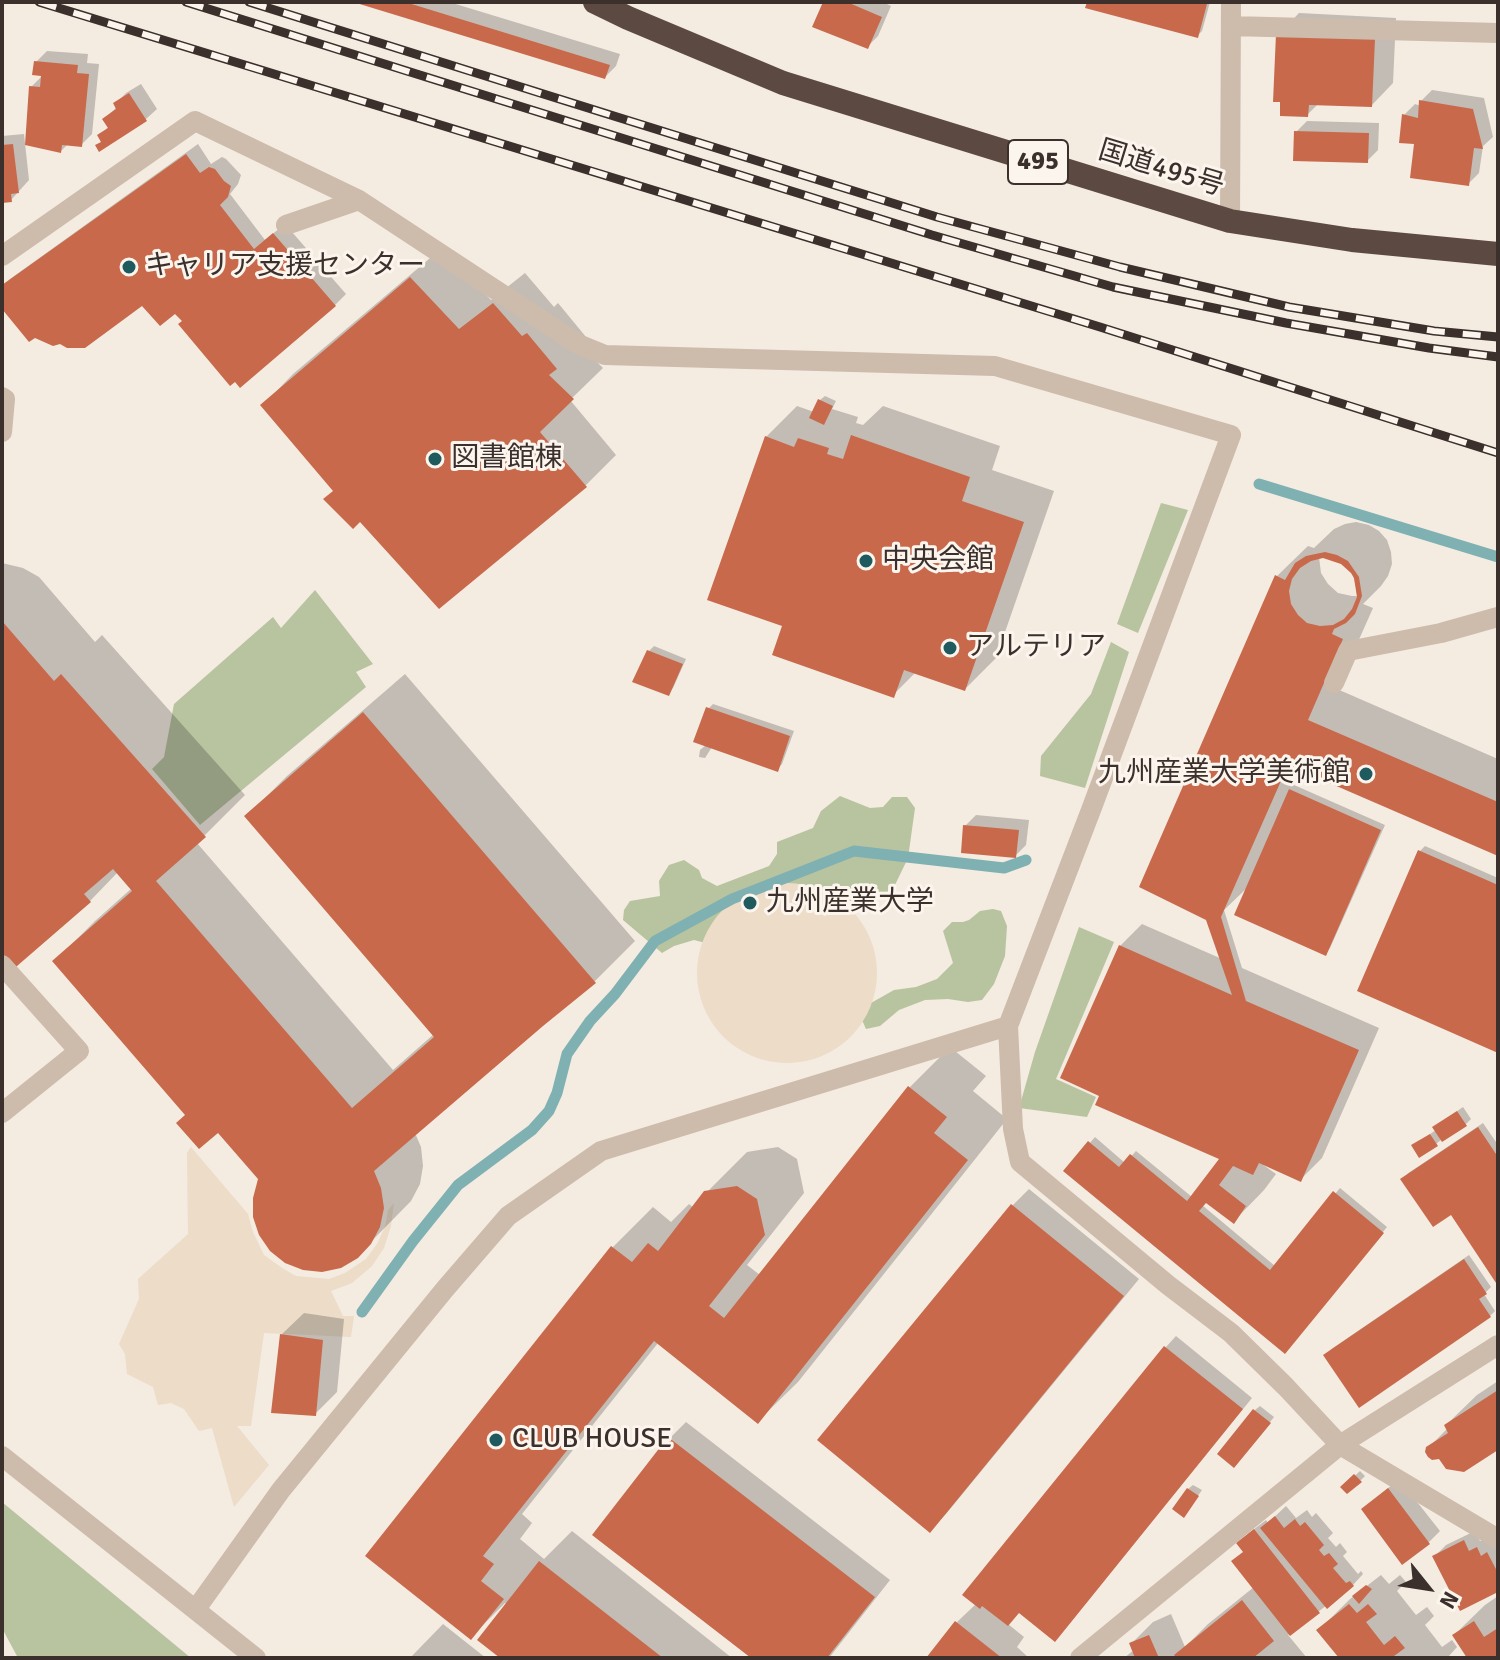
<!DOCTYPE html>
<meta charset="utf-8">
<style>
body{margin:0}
#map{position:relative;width:1500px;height:1660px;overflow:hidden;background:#f4ebe1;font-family:Signika,sans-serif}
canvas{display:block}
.frame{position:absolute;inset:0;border:4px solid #3b302b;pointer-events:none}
.north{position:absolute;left:1388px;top:1548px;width:80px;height:80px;-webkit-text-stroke:6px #fbf5ee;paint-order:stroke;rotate:120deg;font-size:22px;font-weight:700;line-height:32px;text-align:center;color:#3b302b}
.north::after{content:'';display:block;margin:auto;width:28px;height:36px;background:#3b302b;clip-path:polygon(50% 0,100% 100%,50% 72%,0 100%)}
</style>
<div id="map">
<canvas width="1500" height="1660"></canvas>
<div class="frame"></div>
<div class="north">N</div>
</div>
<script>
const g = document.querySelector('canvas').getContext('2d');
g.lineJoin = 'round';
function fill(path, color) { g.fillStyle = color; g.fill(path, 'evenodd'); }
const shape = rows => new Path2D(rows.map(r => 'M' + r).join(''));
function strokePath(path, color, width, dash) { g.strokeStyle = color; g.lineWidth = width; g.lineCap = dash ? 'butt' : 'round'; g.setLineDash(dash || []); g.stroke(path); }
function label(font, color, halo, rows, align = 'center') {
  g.font = font + ' Signika,"Noto Sans JP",sans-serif'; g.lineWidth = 6; g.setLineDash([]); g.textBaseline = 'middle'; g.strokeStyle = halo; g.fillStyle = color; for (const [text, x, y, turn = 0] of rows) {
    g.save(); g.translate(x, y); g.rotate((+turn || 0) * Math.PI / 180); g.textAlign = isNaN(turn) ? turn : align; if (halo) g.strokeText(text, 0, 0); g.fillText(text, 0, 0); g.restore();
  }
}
const green = shape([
 [1161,503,1188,510,1138,633,1117,624],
 [315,590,373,664,356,672,366,687,200,825,152,769,164,757,174,704,273,617,281,628],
 [1111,642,1129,652,1085,788,1040,776,1041,756,1091,694],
 [840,796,870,808,883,807,892,797,907,797,915,808,908,858,893,889,872,900,849,901,841,907,729,949,694,940,674,946,662,953,623,920,624,910,630,901,660,896,659,881,669,865,684,860,699,870,702,878,717,886,769,866,777,854,777,842,813,828,821,811],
 [993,909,1001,911,1007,926,1005,956,994,984,982,1000,968,1002,948,999,925,1000,899,1010,880,1026,866,1029,862,1020,871,1003,894,990,916,987,937,979,953,963,943,931,952,922,963,922,969,920,980,911],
 [1079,927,1114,942,1056,1079,1096,1097,1087,1117,1019,1108,1035,1052],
 [2,1502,191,1658,18,1658,2,1628]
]);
const plaza = shape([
 '697 973a90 90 0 1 1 180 0a90 90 0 1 1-180 0Z',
 [191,1147,248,1214,253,1232,264,1255,282,1268,296,1276,329,1279,345,1273,366,1259,377,1244,385,1227,388,1210,394,1203,391,1226,384,1248,372,1266,352,1283,331,1291,343,1316,354,1316,351,1337,264,1333,251,1426,237,1426,269,1465,234,1507,212,1428,199,1431,184,1409,171,1403,158,1405,153,1387,127,1374,125,1354,119,1344,139,1299,138,1279,188,1234,187,1153]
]);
const shadow = shape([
 [357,2,449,2,620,54,616,66,605,77],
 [825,2,883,2,891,6,878,36,867,47],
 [1089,2,1210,2,1202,31,1197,36],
 [1299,13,1396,18,1393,83,1372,105,1319,103,1307,115,1282,100,1278,35],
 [47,51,88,54,87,63,99,64,92,134,81,145,68,144,61,151,31,87,44,74,36,62],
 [141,84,157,109,146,119,99,149,97,146,103,140,100,136,109,126,104,119,117,107,115,104,126,93],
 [1432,90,1484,98,1493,137,1483,146,1479,173,1468,184,1404,115,1415,104,1421,106,1421,101],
 [1307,121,1379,123,1378,150,1367,161,1296,132],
 [24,134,29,180,11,200,2,201,2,136],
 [198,144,211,164,222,157,226,159,241,175,238,184,230,194,265,240,285,224,346,294,335,305,235,379,175,311,143,303,2,306,2,287,10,279],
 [442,248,491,300,525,273,554,307,558,303,586,337,579,344,603,368,570,400,616,455,586,485,335,490,263,405,293,374],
 [825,396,836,401,832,409,858,417,856,423,863,425,883,406,1000,446,992,470,1054,491,996,658,965,689,916,672,893,695,785,624,766,437,797,406,814,412,820,400],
 [1356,522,1369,525,1379,531,1387,540,1391,552,1392,564,1388,576,1381,586,1363,604,1373,608,1337,689,1498,759,1498,853,1302,769,1294,785,1385,825,1330,948,1325,953,1249,886,1224,910,1242,968,1379,1028,1322,1158,1300,1180,1262,1164,1276,1174,1264,1190,1234,1221,1206,1201,1202,1205,1275,1266,1340,1188,1387,1227,1289,1346,1066,1171,1095,1137,1125,1163,1136,1151,1192,1197,1222,1159,1120,946,1142,924,1222,959,1208,918,1277,576,1308,546,1314,548,1334,529,1345,524],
 [1319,557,1330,557,1343,562,1352,572,1359,596,1352,596,1338,593,1328,584,1321,573],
 [2,563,23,568,39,577,95,642,102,635,245,795,197,843,393,1070,434,1034,247,816,287,776,405,674,635,941,595,981,541,1024,415,1133,421,1147,423,1166,420,1184,411,1201,357,1256,260,1179,218,1130,187,1115,54,962,95,921,132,888,118,872,90,901,2,872],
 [654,646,686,659,673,688,668,693,649,651],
 [713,704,794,731,782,764,778,769,712,747,705,758,699,757,700,750,706,745,708,709],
 [976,815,1029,820,1026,845,1015,856,965,826],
 [1425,846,1498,878,1498,1051,1420,851],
 [950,1047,986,1076,973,1091,1007,1119,798,1382,757,1422,658,1343,522,1514,532,1523,520,1539,544,1559,572,1531,732,1658,503,1658,507,1605,505,1603,470,1638,368,1556,613,1247,653,1207,671,1222,689,1204,694,1208,706,1193,747,1152,778,1147,797,1159,804,1193,747,1265,760,1275,910,1087],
 [1463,1107,1471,1119,1466,1124,1442,1139,1436,1144,1414,1145,1436,1130,1440,1123],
 [1483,1123,1498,1145,1498,1282,1451,1213,1407,1174],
 [1029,1189,1139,1279,946,1514,930,1530,820,1440,1013,1205],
 [1469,1255,1491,1287,1484,1294,1495,1311,1490,1316,1330,1350],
 [304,1313,344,1319,337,1392,315,1414,282,1334],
 [1176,1336,1252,1398,1065,1629,1020,1611,1008,1624,1024,1637,1017,1647,1029,1658,929,1658,957,1622,976,1604,965,1595,1166,1347],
 [1498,1381,1498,1448,1428,1448,1448,1428,1446,1425,1477,1395],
 [1260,1406,1274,1417,1239,1461,1255,1410],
 [686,1422,890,1580,829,1658,754,1658,595,1535,670,1438],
 [1360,1471,1365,1476,1360,1481,1343,1487],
 [1399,1479,1440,1531,1429,1542,1403,1562,1363,1509],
 [1193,1485,1202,1490,1188,1510,1188,1489],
 [1286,1506,1296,1518,1307,1510,1312,1517,1316,1513,1333,1533,1328,1538,1336,1547,1340,1543,1347,1552,1343,1556,1358,1574,1361,1571,1363,1574,1353,1585,1288,1635,1307,1658,1124,1658,1134,1650,1131,1644,1153,1622,1171,1614,1185,1647,1208,1624,1254,1587,1244,1551,1249,1533,1266,1520,1268,1523],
 [1475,1531,1480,1541,1488,1538,1498,1543,1498,1589,1435,1556,1446,1545],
 [1381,1575,1389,1584,1400,1575,1406,1582,1397,1591,1416,1615,1427,1607,1434,1616,1425,1625,1442,1647,1452,1640,1457,1647,1449,1656,1451,1658,1341,1658,1319,1630,1350,1599],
 [1498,1596,1498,1658,1469,1658,1454,1635,1485,1605],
 [443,1624,486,1658,410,1658]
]);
const stream = shape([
 [1259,484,1498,557],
 [362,1312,413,1241,458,1185,532,1130,549,1111,557,1093,567,1054,590,1021,615,994,655,941,732,899,854,851,1004,868,1026,860]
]);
const building = shape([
 [353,2,405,2,610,65,605,79],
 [823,2,847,2,882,17,868,49,812,27],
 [1087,2,1199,2,1207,4,1198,38,1085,8],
 [1276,34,1375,39,1372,107,1309,105,1308,117,1280,116,1280,102,1273,102],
 [34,61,78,65,77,73,89,74,82,147,62,145,61,153,25,145,29,86,40,87,41,76,32,75],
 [129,93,147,121,99,152,95,145,101,142,97,135,108,128,102,119,116,109,113,103],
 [1419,100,1473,109,1483,149,1474,148,1469,186,1410,178,1414,144,1399,143,1402,114,1418,118],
 [1294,131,1369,133,1368,163,1293,161],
 [13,144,19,193,11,194,12,202,2,203,2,145],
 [186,154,200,173,209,167,215,169,224,181,231,186,228,197,220,205,254,249,273,233,336,306,240,388,235,382,230,386,178,324,182,321,175,314,160,326,142,306,85,348,67,348,60,344,53,346,35,338,29,342,2,309,2,285],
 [410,277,459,329,493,303,522,336,527,333,557,369,549,375,574,399,540,432,587,487,439,609,360,522,353,529,323,499,333,491,260,405],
 [818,399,833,406,824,425,809,418],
 [851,435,970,477,962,501,1024,522,965,691,904,670,894,698,772,655,782,626,707,600,765,436,794,447,798,438,829,448,827,454,843,459],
 [1325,552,1337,555,1348,561,1359,577,1362,596,1355,614,1346,623,1334,629,1332,634,1343,639,1308,720,1498,802,1498,856,1288,765,1221,917,1246,1001,1359,1050,1301,1182,1259,1163,1253,1175,1233,1166,1219,1185,1246,1206,1234,1224,1206,1203,1199,1211,1270,1270,1333,1191,1384,1233,1285,1354,1063,1171,1088,1141,1119,1167,1130,1154,1187,1201,1219,1159,1095,1105,1099,1096,1060,1078,1119,945,1232,995,1206,920,1139,887,1275,575,1285,580,1295,563,1306,556],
 [1323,558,1341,564,1351,573,1354,578,1357,597,1352,609,1344,619,1333,625,1320,626,1307,623,1298,615,1291,604,1289,591,1292,579,1300,568,1311,561],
 [2,621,54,681,61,674,206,837,156,881,352,1108,434,1037,244,816,363,712,596,983,543,1026,374,1171,381,1188,384,1208,380,1227,371,1244,358,1258,341,1268,322,1272,303,1270,285,1263,270,1251,259,1235,253,1217,253,1198,258,1179,218,1133,199,1149,176,1123,185,1115,52,961,132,891,113,869,84,894,91,902,2,979],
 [647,650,683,664,669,696,632,682],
 [706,707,790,736,778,772,693,742],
 [1289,789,1381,830,1326,956,1234,915],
 [963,825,1019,830,1016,858,961,853],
 [1418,850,1498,885,1498,1053,1357,991],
 [908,1086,947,1117,934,1133,968,1160,758,1424,654,1341,483,1556,494,1564,481,1581,504,1599,471,1640,365,1556,611,1246,632,1262,648,1243,658,1251,704,1191,737,1186,757,1199,765,1235,709,1306,724,1318],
 [1457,1111,1467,1126,1442,1142,1432,1127],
 [1478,1127,1498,1157,1498,1286,1451,1215,1433,1227,1400,1179],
 [1430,1134,1438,1146,1419,1158,1411,1145],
 [1011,1204,1124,1296,930,1533,817,1440],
 [1464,1259,1487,1294,1479,1299,1491,1317,1359,1408,1323,1355],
 [280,1334,323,1340,316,1416,271,1413],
 [1164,1346,1243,1409,1055,1642,1019,1613,1008,1626,982,1606,980,1609,962,1595],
 [1498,1390,1498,1450,1464,1472,1446,1469,1439,1459,1432,1460,1428,1457,1425,1452,1426,1447,1448,1433,1444,1425],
 [1253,1409,1271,1423,1234,1468,1217,1454],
 [668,1437,875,1597,827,1658,751,1658,592,1535],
 [1354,1474,1362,1482,1347,1494,1340,1487],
 [1187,1488,1199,1496,1184,1518,1172,1509],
 [1388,1488,1430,1544,1402,1565,1361,1509],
 [1275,1516,1284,1528,1295,1519,1300,1526,1305,1522,1324,1545,1319,1550,1324,1556,1329,1553,1338,1564,1333,1568,1346,1583,1350,1581,1354,1586,1327,1609,1260,1528],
 [1254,1529,1320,1613,1290,1636,1231,1561,1243,1552,1236,1543],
 [1464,1540,1469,1551,1477,1547,1481,1556,1487,1552,1498,1573,1498,1592,1460,1611,1432,1556],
 [539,1561,663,1658,500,1658,477,1640],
 [1366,1585,1372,1589,1359,1604,1352,1596],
 [1242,1600,1274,1641,1253,1658,1177,1658,1174,1655],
 [1349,1604,1357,1613,1368,1604,1377,1614,1366,1622,1384,1645,1395,1636,1405,1648,1394,1656,1396,1658,1339,1658,1316,1630],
 [955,1621,1002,1658,926,1658],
 [1474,1621,1484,1637,1498,1628,1498,1658,1467,1658,1452,1635],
 [1149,1635,1159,1658,1135,1658,1129,1643]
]);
const minor = shape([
 [1231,26,1498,33],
 [1230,221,1231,2],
 [286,225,359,200],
 [2,256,195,121,359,200,578,344,605,355,995,366,1231,435,1091,810,1008,1026,1013,1129,1020,1162,1168,1285,1231,1333,1286,1387,1340,1445,1498,1539],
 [2,397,5,399,2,432],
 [1334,683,1348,651,1441,633,1498,617],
 [2,965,79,1051,2,1113],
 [2,1456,256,1658],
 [196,1609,281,1490,445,1289,508,1216,601,1151,1008,1026],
 [1080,1658,1340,1445,1498,1345]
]);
const highway = shape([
 [595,2,628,18,783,83,1230,221,1352,240,1498,254]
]);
const rail = shape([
 [39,2,1100,327,1498,453],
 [186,2,932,235,1113,287,1286,323,1429,348,1498,357],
 [249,2,937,217,1120,267,1289,307,1434,331,1498,337]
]);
const markers = [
 [129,267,8,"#1f5a5e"],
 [435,459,8,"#1f5a5e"],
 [866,561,8,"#1f5a5e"],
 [950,648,8,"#1f5a5e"],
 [1366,774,8,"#1f5a5e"],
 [750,903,8,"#1f5a5e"],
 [496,1440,8,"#1f5a5e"]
];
const shields = [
 [1038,162,60]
];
const shieldNames = [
 ["495",1038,162]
];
const streetNames = [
 ["国道495号",1161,169,17]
];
const poiNames = [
 ["キャリア支援センター",145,267],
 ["図書館棟",451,459],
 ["中央会館",882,561],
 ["アルテリア",966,648],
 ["九州産業大学美術館",1350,774,"right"],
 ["九州産業大学",766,903],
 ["CLUB HOUSE",512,1440]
];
fill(green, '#b8c4a0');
fill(plaza, '#ecdcc8');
fill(shadow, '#0003');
strokePath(stream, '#7fb0b2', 11);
fill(building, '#c8694b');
strokePath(minor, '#cdbbac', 20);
strokePath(highway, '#5c4a42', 24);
strokePath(rail, '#3b302b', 9);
strokePath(rail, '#fbf5ee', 6, [18]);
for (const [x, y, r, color] of markers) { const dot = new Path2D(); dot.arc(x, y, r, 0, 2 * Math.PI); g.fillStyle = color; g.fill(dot); strokePath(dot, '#fbf5ee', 3); }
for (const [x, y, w] of shields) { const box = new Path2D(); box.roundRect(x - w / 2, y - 22, w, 44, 6); g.fillStyle = '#fbf5ee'; g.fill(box); strokePath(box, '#3b302b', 2); }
label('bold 26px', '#3b302b', null, shieldNames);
label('28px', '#3b302b', '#fbf5ee', streetNames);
label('28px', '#3b302b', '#fbf5ee', poiNames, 'left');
</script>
